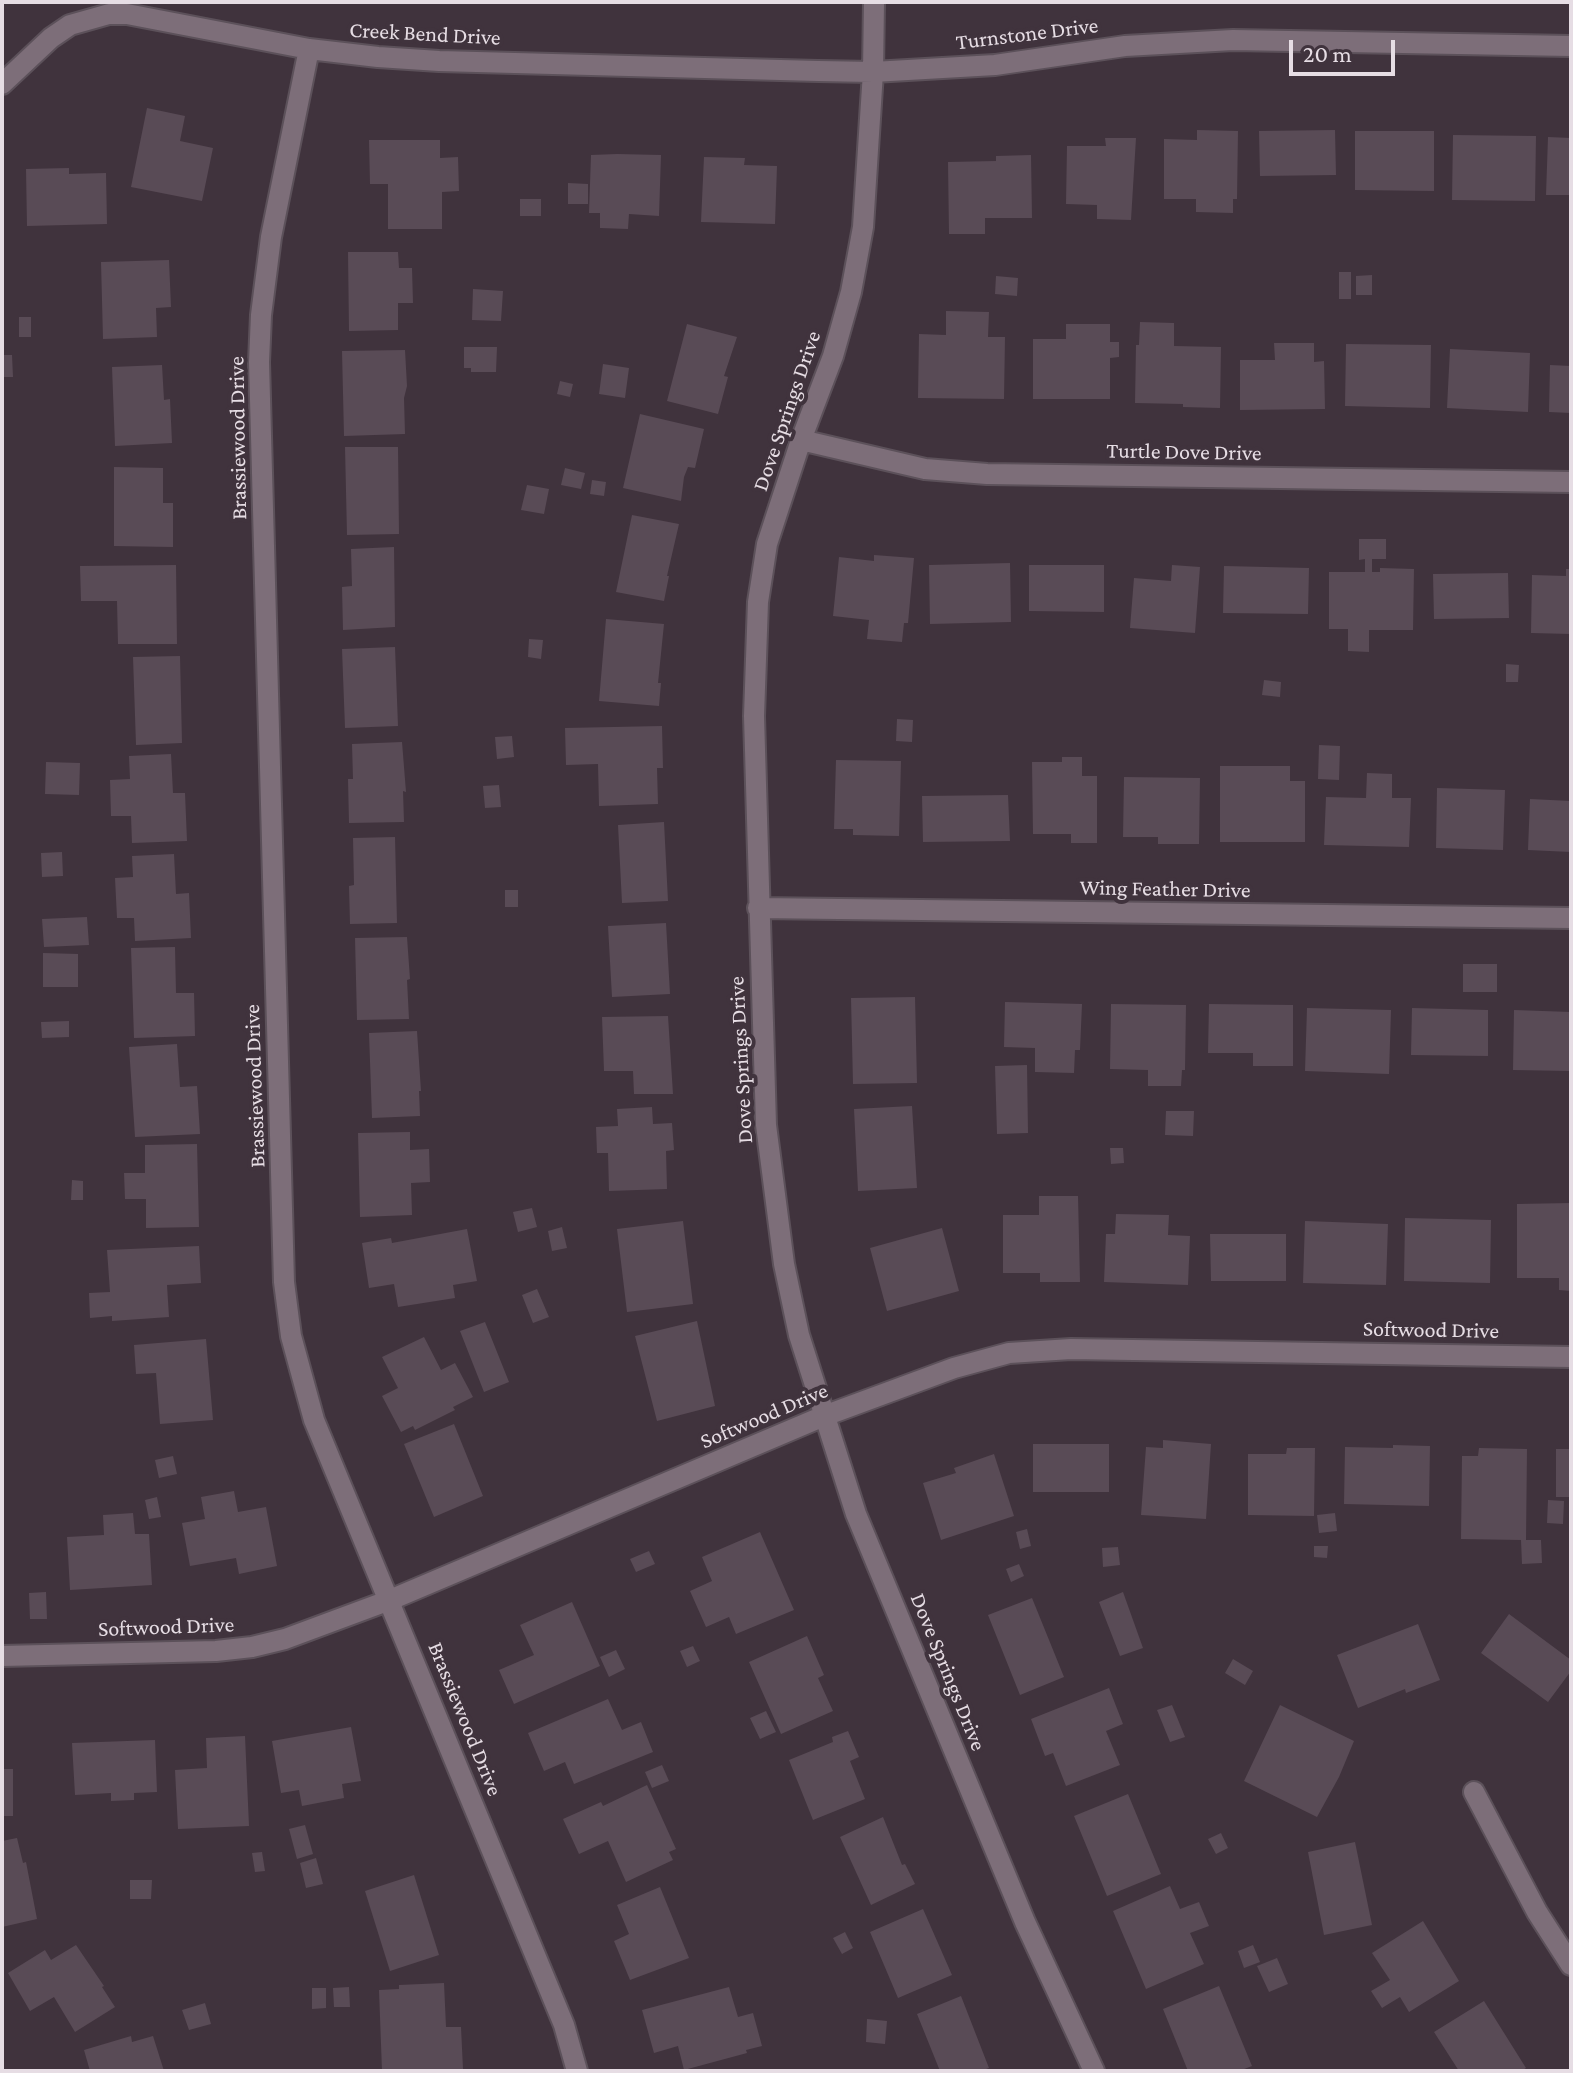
<!DOCTYPE html>
<style>
body{margin:0}
#map{position:relative;width:1573px;height:2073px;overflow:hidden;background:#40333d;font-family:"Crimson Pro",serif}
canvas{display:block}
.frame{position:absolute;inset:0;border:4px solid #e6dde4;pointer-events:none}
.scale{position:absolute;left:1289px;top:40px;width:106px;height:36px;box-sizing:border-box;border:4px solid #e6dde4;border-top:0;padding-left:10px;font-size:24px;line-height:28px;white-space:nowrap;color:#e6dde4;-webkit-text-stroke:6px #40333d;paint-order:stroke}
</style>
<div id="map">
<canvas width="1573" height="2073"></canvas>
<div class="frame"></div>
<div class="scale">20 m</div>
</div>
<script>
const g = document.querySelector('canvas').getContext('2d');
g.lineJoin = 'round';
function fill(path, color) { g.fillStyle = color; g.fill(path, 'evenodd'); }
const shape = rows => new Path2D(rows.map(r => 'M' + r).join(''));
function strokePath(path, color, width, dash) { g.strokeStyle = color; g.lineWidth = width; g.lineCap = dash ? 'butt' : 'round'; g.setLineDash(dash || []); g.stroke(path); }
function label(font, color, halo, rows, align = 'center') {
  g.font = font + ' "Crimson Pro",serif'; g.lineWidth = 8; g.setLineDash([]); g.textBaseline = 'middle'; g.strokeStyle = halo; g.fillStyle = color; for (const [text, x, y, turn = 0] of rows) {
    g.save(); g.translate(x, y); g.rotate((+turn || 0) * Math.PI / 180); g.textAlign = isNaN(turn) ? turn : align; if (halo) g.strokeText(text, 0, 0); g.fillText(text, 0, 0); g.restore();
  }
}
const building = shape([
 [147,108,185,116,180,141,213,148,202,201,131,187],
 [1197,130,1238,131,1237,199,1233,199,1233,213,1196,212,1196,199,1164,199,1164,139,1197,140],
 [1335,130,1336,175,1260,176,1259,131],
 [1355,131,1434,131,1434,191,1355,190],
 [1453,135,1536,136,1535,201,1452,200],
 [1548,137,1571,138,1571,195,1546,195],
 [1105,138,1136,138,1131,220,1097,219,1097,205,1066,204,1067,146,1106,146],
 [369,140,440,140,440,158,458,157,459,191,442,192,442,229,388,229,388,184,370,184],
 [617,154,661,155,659,216,629,214,628,229,600,228,600,213,589,213,591,155],
 [1031,155,1032,218,985,218,985,234,949,234,948,162,996,161,996,156],
 [704,157,745,158,744,165,777,166,775,224,701,222],
 [69,168,69,174,106,173,107,224,27,226,26,169],
 [568,183,588,184,588,204,568,204],
 [520,199,541,199,541,216,520,216],
 [348,252,398,252,399,268,412,268,413,303,398,303,398,330,349,331],
 [169,260,171,307,156,308,157,337,103,339,101,262],
 [1339,272,1351,272,1351,299,1339,299],
 [1372,275,1372,295,1356,295,1356,276],
 [996,276,1018,278,1017,296,995,294],
 [473,289,503,291,501,321,472,320],
 [946,311,989,312,988,337,1005,337,1004,399,918,398,919,334,946,335],
 [19,317,31,317,31,337,19,337],
 [1140,322,1174,323,1174,346,1221,347,1220,408,1183,407,1183,404,1135,403,1136,345,1139,345],
 [687,324,737,337,724,376,728,377,718,414,667,401],
 [1066,324,1110,324,1110,342,1119,342,1119,357,1110,358,1110,399,1033,399,1033,339,1066,339],
 [1274,343,1314,343,1314,362,1324,361,1325,409,1240,410,1240,360,1275,360],
 [1346,344,1431,345,1430,408,1345,406],
 [464,347,497,347,496,372,471,372,471,368,464,368],
 [1450,349,1530,353,1528,412,1447,408],
 [405,350,407,386,404,398,405,434,344,436,342,351],
 [2,355,12,355,13,377,2,377],
 [603,364,629,368,625,398,599,394],
 [162,365,164,400,170,399,172,443,115,446,112,367],
 [1550,365,1571,366,1571,413,1549,412],
 [560,381,573,384,570,397,557,394],
 [640,414,704,429,695,468,688,467,684,477,681,501,623,488],
 [345,447,398,447,399,534,347,535],
 [114,467,163,468,163,503,173,503,173,547,114,546],
 [565,468,585,473,581,489,561,485],
 [592,480,606,482,604,496,590,494],
 [527,485,549,489,544,514,521,510],
 [632,515,679,524,667,576,669,576,664,601,616,592],
 [1359,539,1386,539,1386,559,1372,559,1372,572,1380,572,1380,568,1414,569,1413,630,1369,630,1369,652,1348,651,1348,629,1329,629,1329,572,1365,572,1365,559,1359,560],
 [394,547,395,627,343,630,342,587,352,586,351,549],
 [874,555,914,558,908,623,904,623,902,642,867,639,869,620,833,616,839,557,874,561],
 [1010,563,1011,622,930,624,929,565],
 [176,565,177,644,118,644,117,601,81,601,80,566],
 [1029,565,1104,565,1104,612,1029,611],
 [1172,565,1200,567,1195,633,1130,628,1134,578,1171,581],
 [1224,566,1309,568,1308,614,1223,613],
 [1566,569,1571,569,1571,634,1531,633,1532,575,1566,576],
 [1508,573,1509,618,1434,619,1433,574],
 [606,619,664,624,658,683,661,683,659,706,599,701],
 [529,639,543,640,541,659,528,657],
 [395,647,398,726,345,728,342,649],
 [180,656,182,743,136,745,133,657],
 [1506,664,1519,665,1518,682,1506,682],
 [1264,680,1281,682,1280,697,1262,695],
 [897,719,913,720,912,742,896,741],
 [662,726,663,768,657,768,658,804,599,806,598,764,566,765,565,728],
 [512,736,514,757,497,759,495,737],
 [402,742,406,792,403,791,404,822,349,823,348,779,353,779,352,744],
 [1319,745,1340,746,1339,780,1318,779],
 [171,754,173,793,185,793,187,841,132,843,131,816,111,816,110,780,130,779,129,756],
 [1062,757,1082,757,1082,776,1097,776,1097,843,1071,843,1071,834,1033,834,1032,762,1062,762],
 [836,760,901,761,899,836,853,835,853,829,834,829],
 [46,762,80,763,79,795,45,794],
 [1220,766,1290,766,1290,781,1305,781,1305,842,1220,842],
 [1367,773,1392,774,1392,798,1411,798,1409,847,1324,845,1326,797,1366,798],
 [1124,777,1200,778,1199,844,1158,844,1158,837,1123,837],
 [499,785,501,807,485,808,483,786],
 [1437,788,1505,790,1503,850,1436,848],
 [1008,795,1010,841,923,842,922,796],
 [1530,799,1571,801,1571,852,1528,850],
 [664,822,668,901,622,903,618,825],
 [395,837,397,923,350,924,349,886,354,885,353,838],
 [62,852,63,876,42,877,41,853],
 [174,854,176,894,189,893,191,938,135,941,134,918,117,918,115,878,133,877,132,856],
 [505,890,518,890,518,907,505,907],
 [87,917,89,945,44,947,42,919],
 [666,923,670,994,612,997,608,926],
 [407,937,410,979,407,980,409,1019,357,1020,355,938],
 [175,947,176,993,194,993,195,1036,134,1038,131,948],
 [43,953,78,954,78,987,43,987],
 [1463,964,1497,964,1497,992,1463,992],
 [915,997,917,1083,853,1084,851,998],
 [1005,1002,1082,1004,1080,1050,1075,1050,1074,1073,1035,1072,1035,1048,1004,1047],
 [1111,1004,1186,1005,1185,1070,1182,1070,1181,1086,1148,1086,1148,1070,1110,1069],
 [1209,1004,1293,1005,1293,1066,1253,1066,1253,1053,1208,1053],
 [1307,1008,1391,1010,1389,1074,1305,1071],
 [1412,1008,1488,1010,1488,1056,1411,1055],
 [1514,1010,1571,1012,1571,1071,1513,1070],
 [668,1016,673,1094,634,1094,633,1071,604,1071,602,1017],
 [69,1021,69,1037,42,1038,41,1022],
 [417,1031,421,1091,419,1091,420,1116,372,1118,369,1033],
 [177,1044,180,1087,197,1086,200,1134,135,1137,129,1047],
 [1027,1065,1028,1133,997,1134,995,1066],
 [912,1106,917,1188,858,1191,854,1109],
 [652,1107,653,1124,672,1123,674,1150,666,1151,667,1189,609,1191,608,1153,597,1153,596,1127,618,1126,617,1109],
 [1166,1111,1194,1111,1193,1136,1165,1135],
 [410,1132,410,1150,429,1149,430,1182,411,1183,412,1215,360,1217,358,1133],
 [197,1144,199,1227,146,1228,146,1199,125,1199,124,1173,145,1173,145,1145],
 [1110,1148,1123,1148,1124,1163,1111,1164],
 [72,1180,83,1181,83,1200,71,1200],
 [1039,1196,1078,1196,1080,1282,1040,1282,1040,1273,1003,1273,1003,1215,1039,1215],
 [1571,1203,1571,1291,1559,1290,1559,1278,1517,1278,1517,1204],
 [532,1208,537,1227,518,1232,513,1212],
 [1116,1214,1169,1215,1168,1235,1190,1236,1188,1285,1104,1282,1106,1234,1115,1234],
 [1405,1218,1491,1220,1490,1283,1404,1281],
 [683,1221,693,1304,627,1312,617,1229],
 [1305,1221,1388,1224,1386,1285,1303,1283],
 [562,1227,567,1248,552,1251,548,1231],
 [942,1228,959,1291,887,1311,870,1248],
 [467,1229,477,1281,453,1285,455,1298,398,1307,394,1284,369,1288,362,1243,391,1238,392,1243],
 [1210,1234,1286,1234,1286,1281,1211,1281],
 [199,1246,201,1283,167,1285,169,1317,112,1321,112,1316,90,1318,89,1293,110,1292,107,1250],
 [537,1289,549,1317,533,1323,522,1295],
 [697,1321,715,1406,657,1421,635,1336],
 [485,1322,509,1382,484,1392,460,1331],
 [424,1337,441,1370,455,1363,473,1397,453,1407,455,1410,415,1430,413,1426,401,1432,382,1396,398,1388,382,1357],
 [206,1339,213,1420,160,1424,156,1373,136,1374,134,1345],
 [454,1424,483,1496,434,1517,404,1444],
 [1163,1440,1211,1444,1206,1519,1141,1515,1146,1447,1163,1448],
 [1033,1444,1109,1444,1109,1492,1033,1492],
 [1393,1445,1430,1446,1429,1506,1344,1504,1345,1447,1393,1448],
 [1287,1448,1315,1448,1314,1516,1248,1515,1248,1454,1286,1454],
 [1479,1448,1527,1449,1526,1540,1541,1540,1542,1563,1522,1564,1521,1540,1461,1539,1462,1456,1478,1456],
 [1556,1449,1571,1449,1571,1497,1556,1497],
 [994,1454,1014,1516,941,1540,923,1483,956,1473,954,1468],
 [173,1456,177,1474,159,1478,155,1460],
 [234,1491,238,1512,266,1507,277,1566,239,1574,236,1558,190,1566,182,1523,205,1519,201,1497],
 [157,1497,161,1517,149,1519,145,1500],
 [1548,1500,1564,1501,1563,1524,1547,1523],
 [133,1513,135,1534,149,1534,152,1585,70,1590,67,1537,104,1535,103,1515],
 [1335,1513,1337,1531,1319,1533,1317,1515],
 [1027,1529,1031,1546,1020,1549,1016,1532],
 [760,1532,794,1610,736,1634,729,1617,706,1627,690,1591,712,1581,702,1557],
 [1314,1546,1328,1546,1327,1558,1314,1557],
 [1118,1547,1120,1565,1103,1567,1102,1548],
 [649,1551,655,1564,636,1572,630,1559],
 [1019,1564,1024,1576,1011,1582,1006,1569],
 [46,1592,47,1619,30,1619,29,1593],
 [1123,1592,1143,1648,1120,1656,1099,1602],
 [1032,1598,1064,1677,1020,1695,988,1615],
 [572,1602,600,1666,514,1704,499,1670,534,1655,520,1625],
 [1509,1614,1571,1660,1571,1671,1548,1702,1481,1653],
 [1418,1624,1440,1680,1406,1693,1405,1689,1358,1708,1337,1655],
 [807,1636,824,1675,818,1678,833,1711,781,1734,749,1662],
 [693,1646,700,1661,687,1667,680,1651],
 [616,1650,625,1669,609,1677,600,1657],
 [1233,1659,1253,1671,1245,1685,1225,1673],
 [1109,1688,1123,1724,1106,1731,1120,1765,1066,1786,1053,1753,1045,1756,1031,1719],
 [608,1699,622,1730,641,1722,653,1752,574,1784,565,1762,544,1771,528,1733],
 [1172,1705,1185,1737,1170,1742,1157,1710],
 [1280,1705,1354,1741,1339,1777,1317,1817,1244,1781],
 [766,1711,776,1732,760,1739,750,1718],
 [351,1727,361,1781,342,1784,344,1798,302,1806,299,1790,281,1793,272,1741],
 [848,1731,859,1757,850,1761,865,1799,813,1820,789,1760,833,1742,832,1737],
 [245,1736,249,1826,178,1829,175,1770,207,1768,206,1738],
 [155,1740,157,1792,134,1793,134,1800,111,1801,111,1793,75,1795,72,1743],
 [662,1765,669,1781,652,1788,645,1772],
 [2,1769,13,1769,13,1816,2,1816],
 [647,1785,676,1849,669,1852,673,1860,626,1882,608,1841,579,1854,563,1819,601,1802,603,1806],
 [1128,1794,1161,1874,1107,1896,1074,1816],
 [883,1817,902,1865,905,1864,915,1884,871,1905,840,1837],
 [305,1825,313,1854,297,1859,289,1829],
 [1221,1833,1228,1848,1216,1854,1208,1839],
 [17,1838,23,1863,26,1862,37,1919,2,1927,2,1841],
 [1355,1842,1372,1925,1324,1935,1308,1852],
 [262,1852,265,1871,255,1872,252,1853],
 [316,1858,323,1884,306,1888,300,1863],
 [414,1875,439,1955,390,1971,365,1891],
 [130,1880,152,1880,151,1899,130,1899],
 [1170,1886,1180,1909,1199,1902,1209,1926,1190,1933,1204,1964,1146,1989,1113,1911],
 [660,1887,689,1958,630,1980,614,1941,629,1934,617,1905],
 [923,1909,952,1975,898,1998,870,1932],
 [1423,1921,1459,1981,1409,2012,1400,1997,1382,2008,1371,1991,1390,1980,1372,1953],
 [845,1932,853,1948,842,1954,833,1938],
 [76,1945,104,1986,102,1987,115,2007,75,2032,54,1997,30,2011,8,1973,45,1950,51,1960],
 [1253,1945,1260,1962,1244,1968,1238,1951],
 [1277,1958,1288,1984,1269,1992,1257,1966],
 [444,1983,446,2027,461,2027,463,2069,382,2071,379,1990,399,1989,399,1985],
 [1219,1986,1252,2066,1239,2071,1188,2071,1163,2009],
 [349,1987,350,2007,334,2007,333,1988],
 [729,1987,738,2017,753,2013,762,2046,746,2050,747,2053,684,2070,678,2046,654,2053,642,2010],
 [312,1988,326,1988,326,2008,312,2009],
 [961,1996,989,2068,980,2071,940,2071,917,2014],
 [1484,2001,1526,2068,1521,2071,1459,2071,1434,2032],
 [205,2003,211,2024,189,2030,182,2010],
 [867,2019,887,2021,885,2044,866,2042],
 [131,2036,132,2042,153,2036,164,2071,90,2071,84,2050]
]);
const minor = shape([
 [874,2,873,72,863,227,851,292,833,356,801,440,767,544,758,602,754,716,766,1125,784,1264,799,1335,856,1514,1025,1922,1094,2071],
 [309,49,271,237,261,315,259,362,284,1282,291,1336,314,1420,564,2025,577,2071],
 [2,84,51,38,70,25,109,14,127,14,309,49,378,57,439,61,818,71,873,72,995,65,1125,46,1233,40,1571,46],
 [801,440,925,469,987,474,1571,482],
 [758,908,1571,918],
 [2,1656,216,1651,252,1647,285,1639,390,1600,824,1416,954,1368,1009,1353,1071,1349,1571,1357],
 [1474,1792,1537,1912,1571,1965]
]);
const streetNames = [
 ["Creek Bend Drive",425,34,3],
 ["Turnstone Drive",1027,34,-7],
 ["Dove Springs Drive",787,411,-71],
 ["Brassiewood Drive",238,438,-91],
 ["Turtle Dove Drive",1184,452,1],
 ["Wing Feather Drive",1165,889,1],
 ["Dove Springs Drive",741,1060,-93],
 ["Brassiewood Drive",255,1086,-92],
 ["Softwood Drive",1431,1330,1],
 ["Softwood Drive",764,1416,-23],
 ["Softwood Drive",166,1627,-2],
 ["Dove Springs Drive",948,1672,68],
 ["Brassiewood Drive",465,1719,68]
];
fill(building, '#594b56');
strokePath(minor, '#5c515a', 24);
strokePath(minor, '#7d6e79', 20);
label('22px', '#e6dde4', '#40333d', streetNames);
</script>
